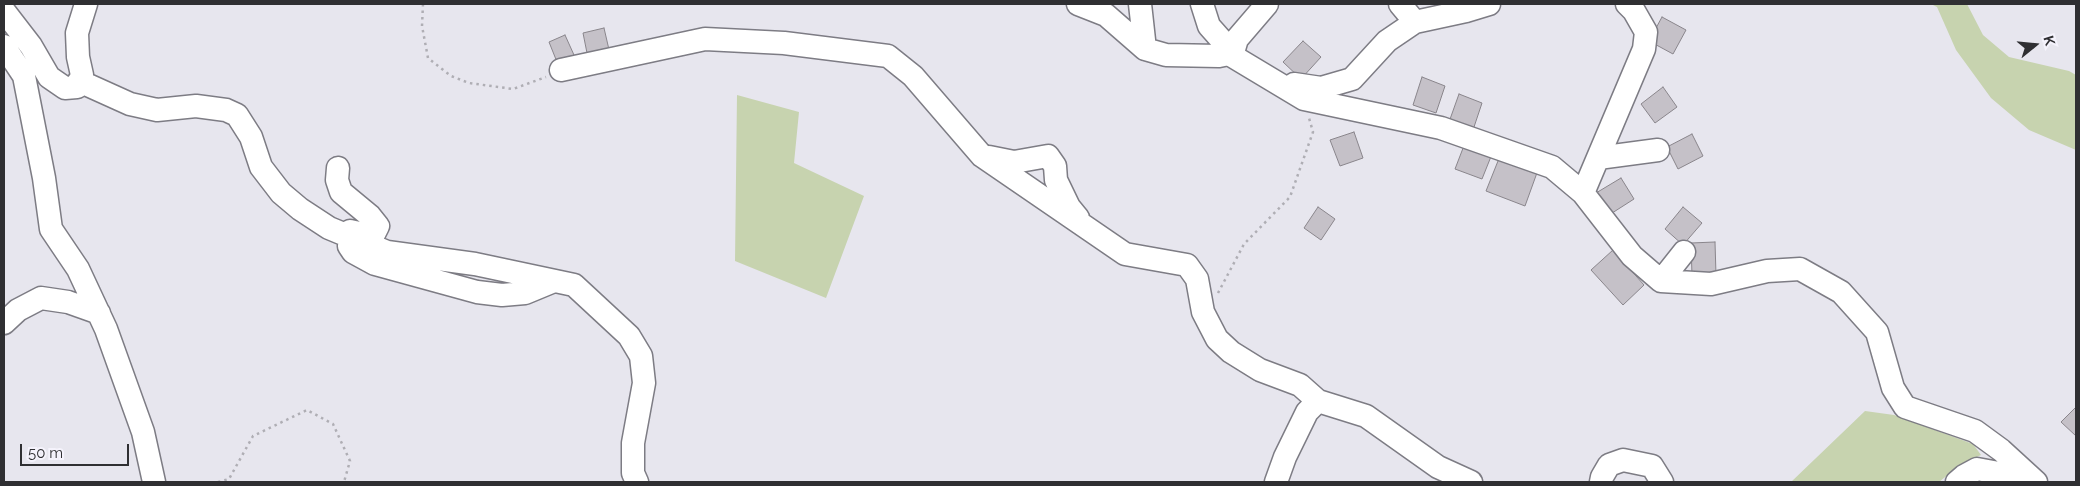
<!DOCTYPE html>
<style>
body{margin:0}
#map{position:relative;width:2080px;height:486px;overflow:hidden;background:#e7e6ee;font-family:Raleway,sans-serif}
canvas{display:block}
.frame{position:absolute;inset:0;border:5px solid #2f2f32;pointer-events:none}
.north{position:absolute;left:2010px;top:20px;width:50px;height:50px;-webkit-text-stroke:4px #f5f3fc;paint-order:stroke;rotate:73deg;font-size:14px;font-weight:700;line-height:20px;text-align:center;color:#2f2f32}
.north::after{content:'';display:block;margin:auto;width:18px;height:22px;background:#2f2f32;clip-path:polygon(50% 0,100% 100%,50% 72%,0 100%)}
.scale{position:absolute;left:20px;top:444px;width:109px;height:22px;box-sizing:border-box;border:2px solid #2f2f32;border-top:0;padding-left:6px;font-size:15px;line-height:18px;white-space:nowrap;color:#2f2f32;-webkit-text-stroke:4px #f5f3fc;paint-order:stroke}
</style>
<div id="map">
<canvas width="2080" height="486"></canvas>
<div class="frame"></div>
<div class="north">K</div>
<div class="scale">50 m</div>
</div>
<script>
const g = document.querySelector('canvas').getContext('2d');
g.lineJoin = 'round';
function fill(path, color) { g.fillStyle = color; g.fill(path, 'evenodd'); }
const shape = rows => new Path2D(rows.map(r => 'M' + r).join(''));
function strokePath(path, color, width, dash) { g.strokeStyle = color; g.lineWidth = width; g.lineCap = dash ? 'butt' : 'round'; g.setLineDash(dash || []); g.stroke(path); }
const green = shape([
 [1931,4,1967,4,1983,35,2009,57,2069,71,2076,75,2076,150,2029,130,1991,98,1956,50,1937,7],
 [737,95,799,112,794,163,864,196,826,298,735,261],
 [1865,411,1894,415,1973,444,1981,455,1960,465,1939,482,1791,482]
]);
const building = shape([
 [1662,17,1686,30,1673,54,1649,41,1662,17],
 [604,28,610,54,588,58,583,33,604,28],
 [565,35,574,55,557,62,549,42,565,35],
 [1303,41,1321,57,1301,79,1283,62,1303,41],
 [1422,77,1445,86,1436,113,1413,105,1422,77],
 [1663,87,1677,107,1655,123,1641,104,1663,87],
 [1459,94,1482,103,1473,130,1449,122,1459,94],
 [1354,132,1363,158,1340,166,1330,140,1354,132],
 [1692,134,1703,156,1678,169,1667,147,1692,134],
 [1465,143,1492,154,1482,179,1455,169,1465,143],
 [1500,156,1538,170,1525,206,1486,191,1500,156],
 [1621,178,1634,199,1609,215,1596,193,1621,178],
 [1318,207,1335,219,1321,240,1304,228,1318,207],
 [1683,207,1702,223,1683,245,1665,229,1683,207],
 [1715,242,1716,275,1692,276,1691,243,1715,242],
 [1613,250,1644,285,1623,305,1591,270,1613,250],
 [2076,407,2076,436,2061,422,2076,407]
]);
const path = shape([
 [423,4,422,26,428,58,451,76,469,83,513,89,546,77],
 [1218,293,1244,244,1290,197,1313,132,1309,118],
 [218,482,229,479,253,436,307,410,333,424,350,461,344,482]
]);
const minor = shape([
 [1078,4,1106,15,1145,49,1166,55,1219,56,1229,54,1304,99,1441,128,1552,167,1583,193,1632,256,1661,281,1711,284,1767,271,1800,269,1841,292,1877,332,1893,388,1905,407,1975,431,2001,450,2036,482],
 [1140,4,1145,49],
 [1202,4,1209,26,1225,44,1229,54],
 [1400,4,1415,22],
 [4,11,31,46,49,77,65,88,77,87,82,75,78,57,77,33,86,4],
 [4,46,24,76,44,178,51,229,78,269,106,329,143,432,154,482],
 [1232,56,1237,39,1267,4],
 [561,70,705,39,784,43,888,56,913,76,982,156,1125,254,1187,265,1197,279,1203,312,1217,339,1231,352,1260,370,1300,385,1318,401],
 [79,81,130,104,157,110,196,106,226,110,237,115,251,137,261,167,281,193,300,209,329,228,387,252,475,264,574,285,629,336,641,356,644,383,633,443,633,473,637,482],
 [1294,84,1321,88,1352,79,1387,41,1415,22,1466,11,1489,4],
 [989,157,1014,162,1048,156,1055,166,1056,180,1069,207,1078,218],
 [1598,158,1658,150],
 [338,168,337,180,341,192,370,216,378,226,373,236,350,231],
 [1583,193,1644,49,1646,32,1634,11,1627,4],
 [349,246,353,252,375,264,477,292,502,295,525,293,554,281],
 [1661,281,1684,252],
 [4,323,18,310,41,298,68,302,99,313],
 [1276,482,1285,457,1307,412,1318,401,1366,416,1438,467,1471,482],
 [1601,482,1602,477,1609,465,1623,460,1652,466,1662,482],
 [1957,482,1964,476,1977,469,2004,474,2029,482]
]);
fill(green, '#c7d3af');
fill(building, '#c5c1c8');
strokePath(building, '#89858b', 1);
strokePath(minor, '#7d7c84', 25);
strokePath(path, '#afaeb4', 2.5, [2.5, 4]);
strokePath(minor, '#fff', 22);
</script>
